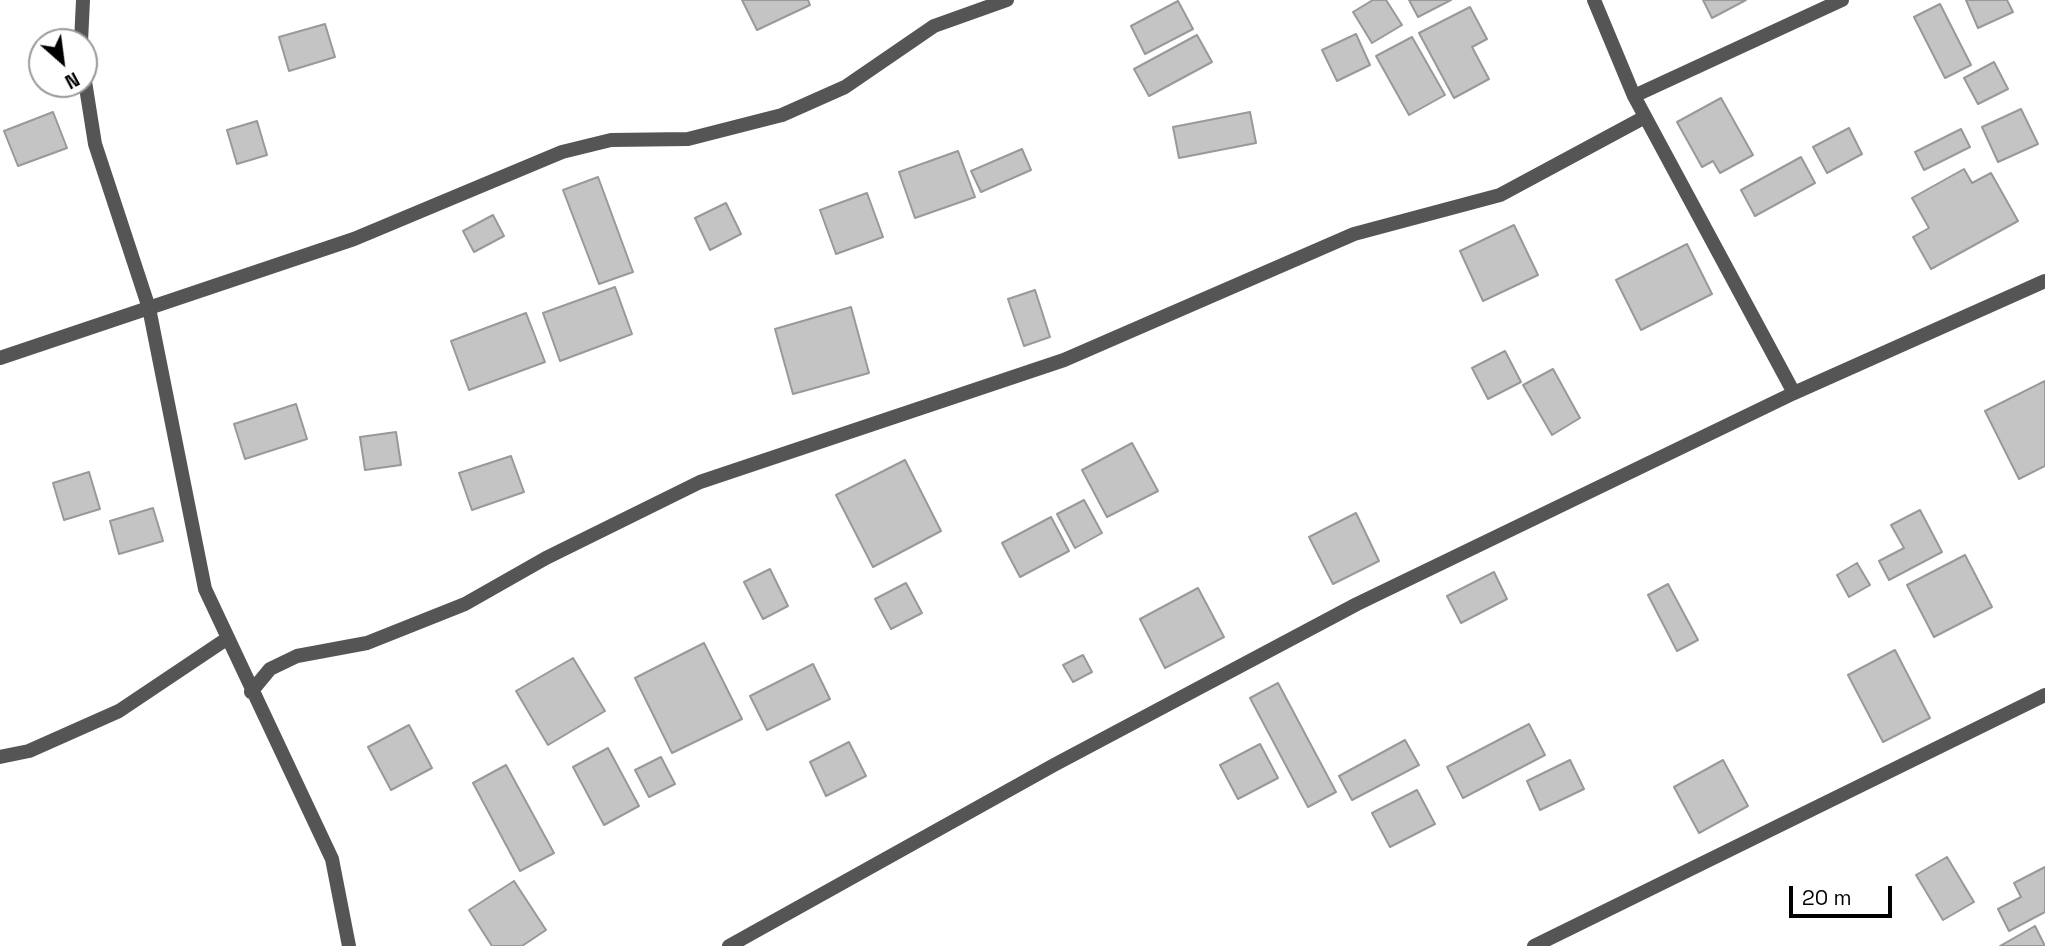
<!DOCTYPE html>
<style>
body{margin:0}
#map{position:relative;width:2045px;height:946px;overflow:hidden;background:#fff;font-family:"Space Grotesk",sans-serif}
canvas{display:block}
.north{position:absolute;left:28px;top:28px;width:70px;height:70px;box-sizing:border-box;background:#fff;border:2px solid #999;border-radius:50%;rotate:152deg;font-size:19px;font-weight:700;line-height:28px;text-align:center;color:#000}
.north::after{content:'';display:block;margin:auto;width:24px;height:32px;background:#000;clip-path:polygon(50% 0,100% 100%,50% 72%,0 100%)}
.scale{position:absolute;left:1789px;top:886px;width:103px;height:32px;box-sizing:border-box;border:4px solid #000;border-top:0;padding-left:9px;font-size:21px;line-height:24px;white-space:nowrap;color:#000;-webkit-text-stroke:5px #fff;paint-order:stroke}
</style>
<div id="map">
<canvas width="2045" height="946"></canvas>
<div class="north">N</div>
<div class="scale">20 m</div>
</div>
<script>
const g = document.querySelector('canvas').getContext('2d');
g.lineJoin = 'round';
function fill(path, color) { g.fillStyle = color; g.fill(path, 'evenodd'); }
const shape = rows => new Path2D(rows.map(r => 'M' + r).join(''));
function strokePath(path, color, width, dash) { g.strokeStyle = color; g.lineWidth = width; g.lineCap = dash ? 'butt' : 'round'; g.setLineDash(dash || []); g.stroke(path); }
const building = shape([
 [742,0,808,0,810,5,757,30,742,0],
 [1373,0,1386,0,1402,25,1372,43,1353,12,1373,0],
 [1409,0,1451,0,1418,17,1409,0],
 [1703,0,1746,0,1712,18,1703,0],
 [1966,0,2007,0,2013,12,1978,28,1966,0],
 [1178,1,1193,29,1145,54,1131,26,1178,1],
 [1940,4,1971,65,1945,78,1914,17,1940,4],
 [1470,7,1487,39,1472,47,1489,79,1454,98,1419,33,1470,7],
 [325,24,335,57,289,71,279,37,325,24],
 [1356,34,1370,65,1337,81,1322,50,1356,34],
 [1197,35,1212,62,1149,96,1134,69,1197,35],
 [1412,37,1445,95,1409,115,1376,56,1412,37],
 [1994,62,2008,89,1978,104,1964,78,1994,62],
 [1721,98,1753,155,1720,173,1713,161,1702,167,1677,122,1721,98],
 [2021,109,2038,144,1998,162,1982,127,2021,109],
 [53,112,67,148,18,166,4,131,53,112],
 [1250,112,1256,143,1179,158,1173,127,1250,112],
 [257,121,267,155,237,164,227,130,257,121],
 [1849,128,1862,154,1827,173,1813,147,1849,128],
 [1961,129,1970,147,1924,170,1915,152,1961,129],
 [1022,149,1031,170,981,192,971,171,1022,149],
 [958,151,975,197,915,218,899,172,958,151],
 [1801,157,1815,183,1755,216,1741,190,1801,157],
 [1964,169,1972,183,1991,173,2018,221,1931,269,1913,237,1929,228,1912,198,1964,169],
 [598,177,633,272,599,284,563,190,598,177],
 [867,193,883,237,836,254,820,210,867,193],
 [726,203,741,234,710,250,695,218,726,203],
 [493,215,504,236,474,252,463,231,493,215],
 [1514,225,1538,275,1483,301,1460,251,1514,225],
 [1687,244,1712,294,1641,330,1616,280,1687,244],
 [615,287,632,334,560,361,543,313,615,287],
 [1035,290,1050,337,1024,346,1008,299,1035,290],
 [851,307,869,373,793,394,775,329,851,307],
 [526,313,545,362,469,390,451,341,526,313],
 [1505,351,1521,382,1488,399,1472,368,1505,351],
 [1553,369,1580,418,1552,435,1523,385,1553,369],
 [2045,381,2045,466,2019,479,1985,411,2045,381],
 [296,404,307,439,245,459,234,424,296,404],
 [396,432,401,465,365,470,360,437,396,432],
 [1132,443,1158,491,1107,517,1082,470,1132,443],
 [511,456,524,492,472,510,459,473,511,456],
 [905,460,941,531,873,567,836,495,905,460],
 [89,472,100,509,64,520,53,483,89,472],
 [1084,500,1102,533,1075,548,1057,514,1084,500],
 [153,508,163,541,119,554,110,521,153,508],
 [1920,510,1942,552,1889,580,1879,561,1904,548,1891,525,1920,510],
 [1356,513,1379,561,1333,584,1309,537,1356,513],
 [1051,517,1069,551,1020,577,1002,543,1051,517],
 [1965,555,1992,607,1934,637,1907,585,1965,555],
 [1857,563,1870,585,1849,597,1837,575,1857,563],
 [770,569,788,606,763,619,744,582,770,569],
 [1494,572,1507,599,1461,623,1447,596,1494,572],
 [906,583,922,613,891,629,875,599,906,583],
 [1668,584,1698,640,1677,651,1648,595,1668,584],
 [1198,588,1224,637,1165,668,1140,619,1198,588],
 [704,643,742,719,672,753,635,678,704,643],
 [1895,650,1930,718,1883,742,1848,675,1895,650],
 [1083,655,1092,672,1073,682,1063,665,1083,655],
 [573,658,605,711,548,745,516,691,573,658],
 [813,664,830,699,767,730,750,696,813,664],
 [1278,683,1336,792,1308,807,1250,698,1278,683],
 [1529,724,1545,755,1463,798,1447,767,1529,724],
 [409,725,432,768,391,790,368,747,409,725],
 [1405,740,1419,765,1352,800,1339,776,1405,740],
 [849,742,866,776,826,796,810,762,849,742],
 [1260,744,1278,778,1238,799,1220,765,1260,744],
 [608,748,639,806,604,825,573,767,608,748],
 [661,757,675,784,649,797,635,770,661,757],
 [1570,760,1584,789,1540,810,1527,781,1570,760],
 [1723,760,1748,806,1699,833,1674,787,1723,760],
 [506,765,554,853,520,871,473,783,506,765],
 [1417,790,1435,824,1390,847,1372,813,1417,790],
 [1947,857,1974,902,1943,920,1916,875,1947,857],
 [2045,867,2045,912,2009,931,1998,909,2021,897,2014,883,2045,867],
 [514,881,546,930,522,946,492,946,469,910,514,881],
 [2035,926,2045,946,2000,946,2035,926]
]);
const minor = shape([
 [1594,0,1634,96,1794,393],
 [81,42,83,0],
 [84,75,95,144,149,308,205,589,332,859,349,946],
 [1634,96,1842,0],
 [0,358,354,239,562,152,611,140,688,139,782,115,845,87,934,26,1007,0],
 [251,692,270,669,297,656,367,643,465,604,546,558,700,482,1064,360,1354,234,1500,195,1645,117],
 [0,757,29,751,119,711,228,638],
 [729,946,1054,765,1357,604,1794,393,2045,281],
 [1534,946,2045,695]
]);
fill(building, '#c4c4c4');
strokePath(building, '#999', 2);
strokePath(minor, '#555', 14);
</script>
